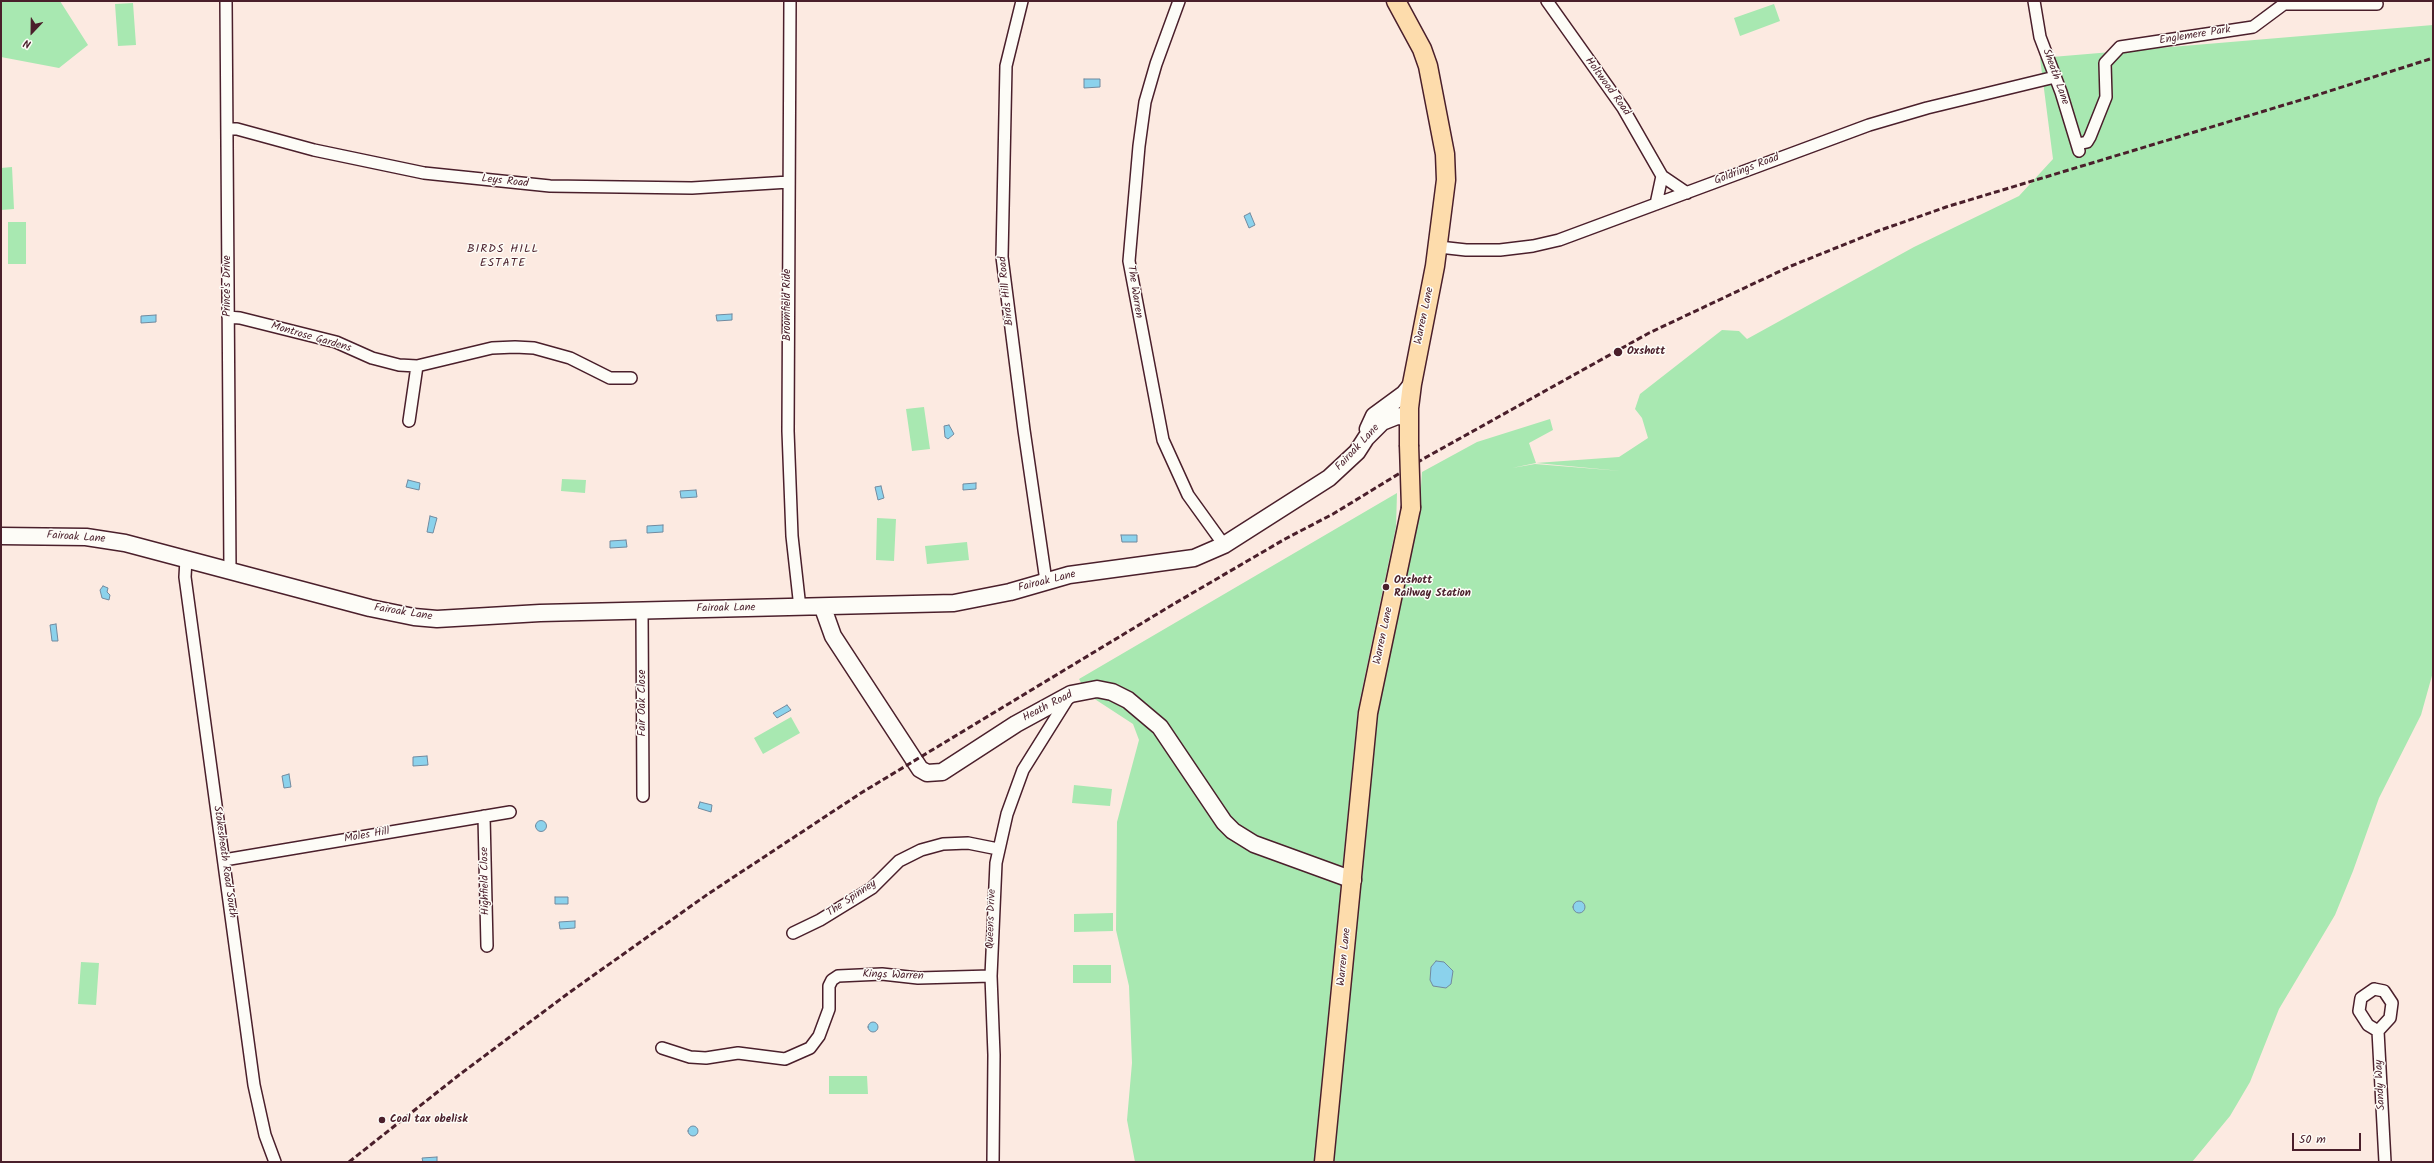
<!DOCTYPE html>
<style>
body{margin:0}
#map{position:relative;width:2434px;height:1163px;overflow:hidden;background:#fceae1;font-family:Kalam,sans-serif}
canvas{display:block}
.frame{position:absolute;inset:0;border:2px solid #4a1f2b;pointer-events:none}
.north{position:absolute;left:12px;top:12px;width:40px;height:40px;-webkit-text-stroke:3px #fdfcf7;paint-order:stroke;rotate:202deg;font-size:11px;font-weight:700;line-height:16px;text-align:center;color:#4a1f2b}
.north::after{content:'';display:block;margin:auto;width:14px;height:18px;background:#4a1f2b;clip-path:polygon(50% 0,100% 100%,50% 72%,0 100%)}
.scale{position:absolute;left:2292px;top:1133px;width:69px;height:18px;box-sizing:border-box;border:2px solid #4a1f2b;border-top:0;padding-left:5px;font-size:12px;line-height:14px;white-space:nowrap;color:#4a1f2b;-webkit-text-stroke:3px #fdfcf7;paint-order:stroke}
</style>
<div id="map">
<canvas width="2434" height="1163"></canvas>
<div class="frame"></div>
<div class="north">N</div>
<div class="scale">50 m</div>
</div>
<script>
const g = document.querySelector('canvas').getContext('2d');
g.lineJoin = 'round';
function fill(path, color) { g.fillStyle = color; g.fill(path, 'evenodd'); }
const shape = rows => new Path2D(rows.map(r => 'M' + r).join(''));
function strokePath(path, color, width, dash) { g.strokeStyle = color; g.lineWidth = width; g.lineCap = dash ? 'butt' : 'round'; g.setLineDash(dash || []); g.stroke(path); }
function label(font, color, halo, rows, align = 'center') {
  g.font = font + ' Kalam,sans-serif'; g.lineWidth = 3; g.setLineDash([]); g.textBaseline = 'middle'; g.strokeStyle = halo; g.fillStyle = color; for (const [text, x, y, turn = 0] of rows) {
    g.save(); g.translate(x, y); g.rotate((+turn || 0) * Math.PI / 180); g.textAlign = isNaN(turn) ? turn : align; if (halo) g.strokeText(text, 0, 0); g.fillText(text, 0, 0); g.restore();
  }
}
const green = shape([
 [1,1,60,1,88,45,59,68,1,57],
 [133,3,136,45,118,46,115,4],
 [1774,4,1780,21,1740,36,1734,18],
 [2433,25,2433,672,2421,715,2379,798,2353,871,2335,915,2279,1009,2250,1082,2230,1116,2192,1162,1332,1162,1377,716,1421,486,1422,472,1477,442,1550,419,1553,430,1529,443,1536,463,1619,457,1648,438,1642,418,1635,409,1640,394,1722,330,1739,331,1747,339,1914,247,2019,196,2053,159,2040,58],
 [1536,463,1621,471,1535,464,1512,468],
 [12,167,14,209,1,210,1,168],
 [8,222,26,222,26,264,8,264],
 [924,407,930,449,912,451,906,409],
 [562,479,586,480,585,493,561,491],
 [1397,493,1396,527,1358,709,1314,1162,1135,1162,1127,1120,1132,1063,1129,986,1116,930,1117,822,1139,740,1133,724,1087,694,1079,679],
 [877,518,896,519,894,561,876,560],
 [967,542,969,560,927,564,925,546],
 [791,717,800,733,763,754,754,738],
 [1074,785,1112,789,1110,806,1072,803],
 [1113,913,1113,931,1074,932,1074,914],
 [81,962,99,963,96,1005,78,1004],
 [1073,965,1111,965,1111,983,1073,983],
 [829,1076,867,1076,868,1094,829,1094]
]);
const water = shape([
 [1084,79,1100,79,1100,87,1084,88,1084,79],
 [1250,213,1255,225,1249,228,1244,216,1250,213],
 [732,314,732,320,717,321,716,315,732,314],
 [156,315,156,322,141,323,141,316,156,315],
 [949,425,954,434,948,439,945,437,944,426,949,425],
 [408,480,420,483,419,490,406,487,408,480],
 [976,483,976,489,963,490,963,484,976,483],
 [881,486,884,498,878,500,875,487,881,486],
 [696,490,697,497,681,498,680,491,696,490],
 [430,516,437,518,433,533,427,532,430,516],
 [663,525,663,532,647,533,647,526,663,525],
 [1121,535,1137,535,1137,542,1122,542,1121,535],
 [626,540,627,547,610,548,610,541,626,540],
 [103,586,108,588,107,592,110,595,109,600,102,598,100,590,103,586],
 [56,624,58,641,52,641,50,625,56,624],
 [787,705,791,710,777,718,773,713,787,705],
 [427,756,428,765,413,766,413,757,427,756],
 [289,774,291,787,284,788,282,776,289,774],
 [700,802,712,805,711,812,698,808,700,802],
 '535.5 826a5.5 5.5 0 1 1 11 0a5.5 5.5 0 1 1-11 0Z',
 [555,897,568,897,568,904,555,904,555,897],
 '1573 907a6 6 0 1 1 12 0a6 6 0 1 1-12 0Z',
 [575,921,575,928,560,929,559,922,575,921],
 [1436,961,1444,962,1453,971,1451,984,1446,988,1433,986,1430,980,1431,967,1436,961],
 '868 1027a5 5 0 1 1 10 0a5 5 0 1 1-10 0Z',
 '688 1131a5 5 0 1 1 10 0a5 5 0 1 1-10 0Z',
 [437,1157,437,1162,423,1162,422,1158,437,1157]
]);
const street = shape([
 [226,1,230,570],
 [790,1,788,431,792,536,800,608],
 [1022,1,1006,66,1002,257,1024,430,1046,581],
 [1179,1,1156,64,1145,102,1139,146,1129,261,1163,440,1188,495,1224,545],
 [1547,1,1623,108,1662,176,1687,193],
 [2034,1,2040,37,2061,92,2079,151],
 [227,129,237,129,314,150,424,173,550,186,692,188,789,182],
 [2078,144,2087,142,2090,137,2106,97,2105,63,2120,47,2253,27,2284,4,2377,4],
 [1656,204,1662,176],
 [1439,247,1466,250,1500,250,1533,246,1559,240,1869,125,1927,108,2055,77],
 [228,317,240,318,336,342,372,358,399,365,417,366,492,348,515,347,534,348,570,358,610,378,631,378],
 [409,421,417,366],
 [186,559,185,577,254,1085,265,1135,275,1162],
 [642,611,643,796],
 [484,816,487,946],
 [224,860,510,812],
 [793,933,820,920,872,888,899,861,921,850,943,844,968,843,998,849],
 [2374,989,2384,991,2392,1003,2390,1018,2378,1031,2368,1025,2359,1011,2361,998,2374,989],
 [2378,1031,2385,1162],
 [662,1048,690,1057,706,1058,738,1053,785,1059,810,1048,819,1036,829,1009,829,986,832,980,838,976,882,974,918,978,991,976],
 [993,1162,994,1055,991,976,996,863,1007,814,1023,770,1070,695]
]);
const secondary = shape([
 [1368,429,1374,416,1404,394,1412,384],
 [1,536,86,537,125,543,370,608,414,617,437,619,540,613,954,603,1010,592,1069,575,1194,558,1224,545,1329,478,1357,452,1366,438,1382,422,1397,416,1408,417],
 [823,608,833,636,920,769,927,773,942,772,1016,724,1071,694,1097,689,1112,692,1128,700,1160,727,1224,822,1233,831,1254,844,1353,880]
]);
const primary = shape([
 [1396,1,1422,49,1428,66,1445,154,1446,180,1435,266,1412,384,1409,408,1409,445],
 [1324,1162,1368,713,1411,508]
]);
const rail = shape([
 [349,1162,459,1075,570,992,708,894,861,793,1172,605,1285,539,1333,514,1423,459,1649,333,1791,266,1878,231,1946,207,2314,96,2433,58]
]);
const primaryBridge = shape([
 [1409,445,1411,508]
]);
const markers = [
 [1618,352,5,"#4a1f2b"],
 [1386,587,4,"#4a1f2b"],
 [382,1120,4,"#4a1f2b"]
];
const streetNames = [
 ["Englemere Park",2195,36,-9],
 ["Sheath Lane",2055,77,70],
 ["Holtwood Road",1607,87,54],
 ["Goldrings Road",1747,170,-21],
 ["Leys Road",505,182,6],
 ["Prince's Drive",228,286,-90],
 ["Birds Hill Road",1007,291,-96],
 ["The Warren",1134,292,81],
 ["Broomfield Ride",788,305,-90],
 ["Warren Lane",1425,316,-78],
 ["Montrose Gardens",311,338,16],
 ["Fairoak Lane",1358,448,-47],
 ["Fairoak Lane",76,538,4],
 ["Fairoak Lane",1047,582,-14],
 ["Fairoak Lane",726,609,-1],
 ["Fairoak Lane",403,613,9],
 ["Warren Lane",1384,636,-78],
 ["Fair Oak Close",643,703,-90],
 ["Heath Road",1048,707,-27],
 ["Moles Hill",367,836,-10],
 ["Stokesheath Road South",224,862,82],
 ["Highfield Close",486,881,-91],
 ["The Spinney",852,899,-34],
 ["Queens Drive",992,919,-88],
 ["Warren Lane",1345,957,-84],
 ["Kings Warren",893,976,2],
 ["Sandy Way",2381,1085,-93]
];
const poiNames = [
 ["Oxshott",1627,352],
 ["Oxshott",1394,581],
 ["Railway Station",1394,594],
 ["Coal tax obelisk",390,1120]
];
const neighbourhoodNames = [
 ["BIRDS HILL",503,250],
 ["ESTATE",503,264]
];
fill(green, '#a8e8b1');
fill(water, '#8bd2ec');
strokePath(water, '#718a9f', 1);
strokePath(street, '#4a1f2b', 14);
strokePath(secondary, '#4a1f2b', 19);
strokePath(primary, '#4a1f2b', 21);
strokePath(street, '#fdfcf7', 11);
strokePath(secondary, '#fdfcf7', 16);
strokePath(primary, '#fddcac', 18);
strokePath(rail, '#4a1f2b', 3, [6, 3]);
strokePath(primaryBridge, '#4a1f2b', 21, []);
strokePath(primaryBridge, '#fddcac', 18);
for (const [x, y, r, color] of markers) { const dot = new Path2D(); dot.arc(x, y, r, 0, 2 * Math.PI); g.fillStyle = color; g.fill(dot); strokePath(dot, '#fdfcf7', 1.5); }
label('11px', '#4a1f2b', '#fdfcf7', streetNames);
label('bold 11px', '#4a1f2b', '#fdfcf7', poiNames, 'left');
g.letterSpacing = '1px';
label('12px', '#4a1f2b', '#fdfcf7', neighbourhoodNames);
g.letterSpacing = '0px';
</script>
